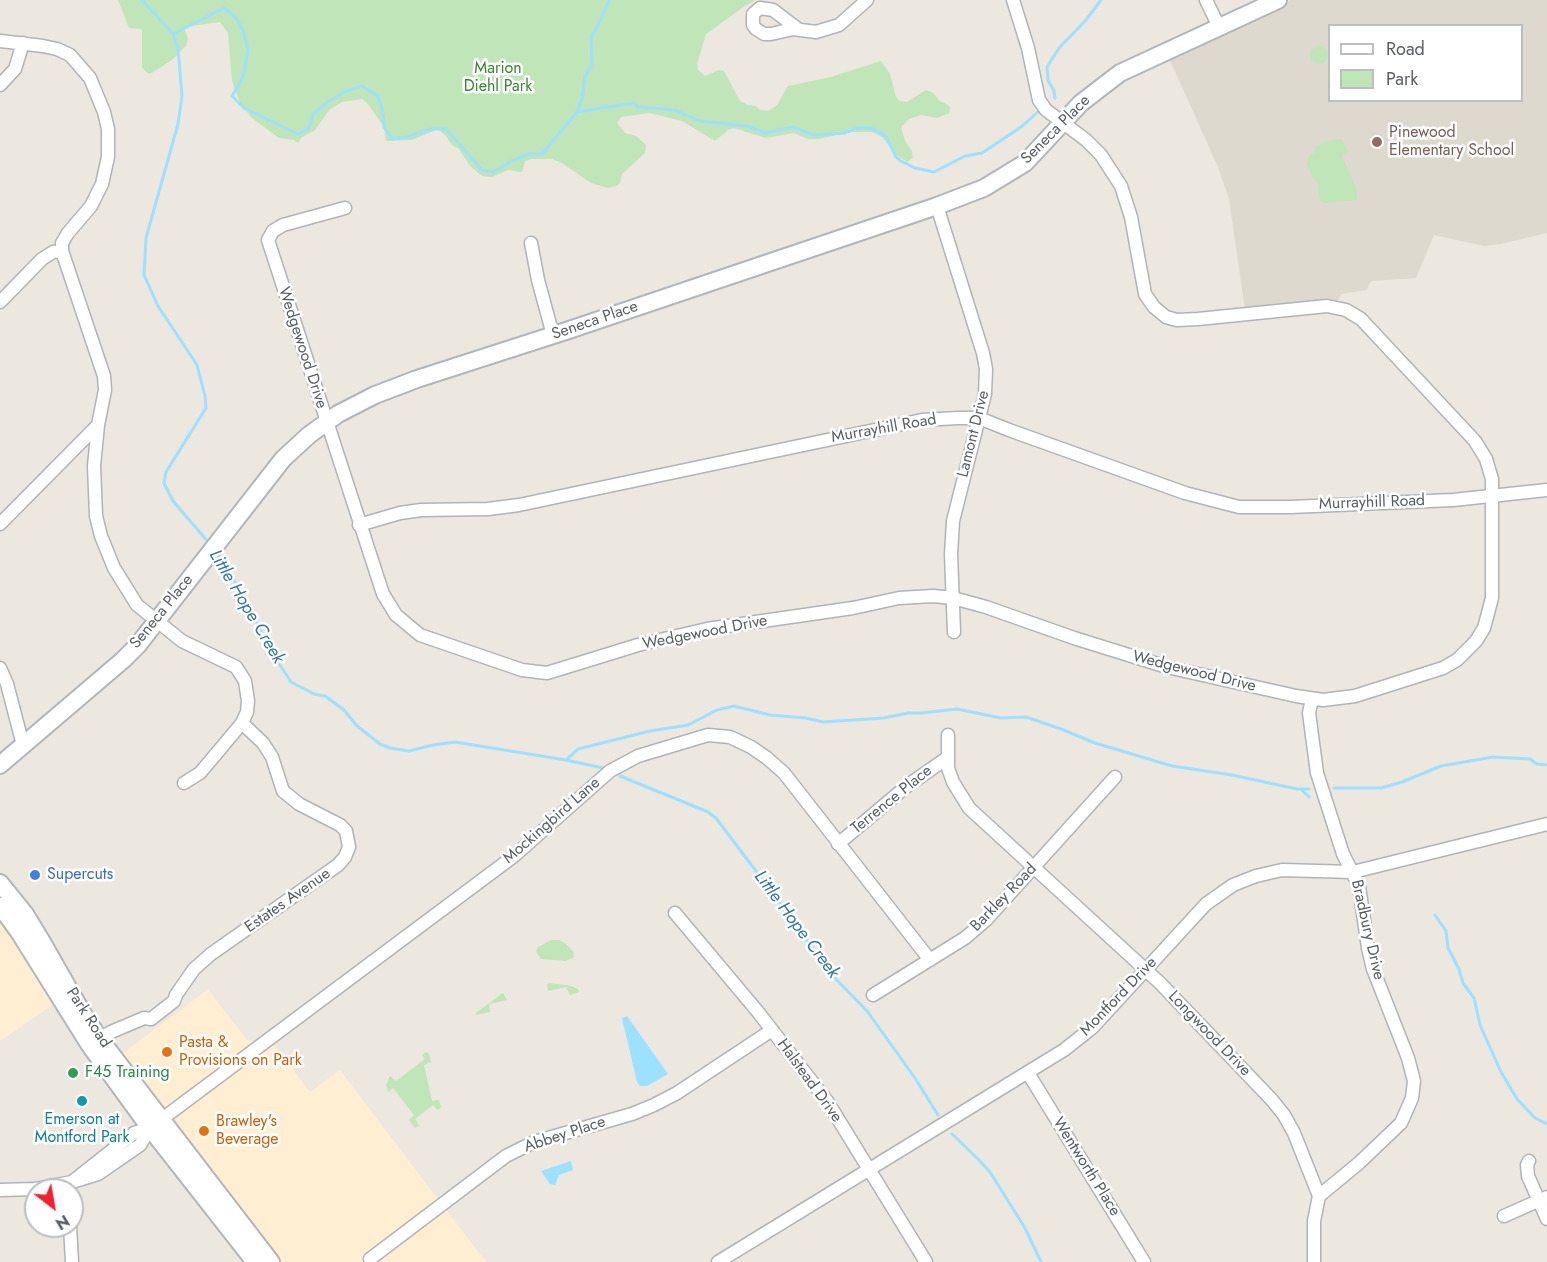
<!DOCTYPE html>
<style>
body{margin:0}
#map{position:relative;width:1547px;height:1262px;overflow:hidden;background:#ece7df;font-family:Jost,sans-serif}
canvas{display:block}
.legend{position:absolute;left:1328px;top:24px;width:195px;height:78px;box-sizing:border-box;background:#fff;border:2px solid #bcbec0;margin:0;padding:8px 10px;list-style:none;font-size:18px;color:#585d61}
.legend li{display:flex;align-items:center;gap:12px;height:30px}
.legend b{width:30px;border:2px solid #bcbec0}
.north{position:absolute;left:24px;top:1178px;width:60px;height:60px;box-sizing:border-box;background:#fff;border:2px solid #bcbec0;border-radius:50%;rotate:149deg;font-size:16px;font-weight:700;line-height:24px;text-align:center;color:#585d61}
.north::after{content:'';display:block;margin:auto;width:21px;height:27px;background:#f0212d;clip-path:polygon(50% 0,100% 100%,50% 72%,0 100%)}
</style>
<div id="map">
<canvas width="1547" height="1262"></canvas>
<ul class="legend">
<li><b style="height:8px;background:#fff"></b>Road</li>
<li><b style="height:16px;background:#bfe5b9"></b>Park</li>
</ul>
<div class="north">N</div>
</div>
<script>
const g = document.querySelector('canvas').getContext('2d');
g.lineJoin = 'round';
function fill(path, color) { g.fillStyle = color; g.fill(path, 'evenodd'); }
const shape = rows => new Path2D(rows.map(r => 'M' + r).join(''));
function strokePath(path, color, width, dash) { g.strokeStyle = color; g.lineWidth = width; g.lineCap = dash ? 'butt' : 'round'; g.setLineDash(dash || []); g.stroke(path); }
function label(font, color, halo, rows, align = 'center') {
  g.font = font + ' Jost,sans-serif'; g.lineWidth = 5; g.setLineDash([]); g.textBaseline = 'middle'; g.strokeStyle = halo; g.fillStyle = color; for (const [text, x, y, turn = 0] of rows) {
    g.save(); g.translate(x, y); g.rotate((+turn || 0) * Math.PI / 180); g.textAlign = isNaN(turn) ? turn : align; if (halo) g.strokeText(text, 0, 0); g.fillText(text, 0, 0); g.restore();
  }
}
const commercial = shape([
 [0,912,57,1002,0,1041],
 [208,989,247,1040,275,1046,310,1092,340,1070,486,1262,280,1262,119,1056]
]);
const education = shape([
 [1290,0,1547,0,1547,233,1501,244,1484,246,1434,235,1416,278,1371,281,1367,290,1341,294,1338,302,1245,309,1229,199,1218,167,1168,56],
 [1330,26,1522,26,1522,100,1330,100]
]);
const green = shape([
 [118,0,755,0,745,6,706,34,697,64,698,70,705,76,719,70,724,71,740,101,748,105,756,106,760,110,768,111,777,105,788,86,831,77,881,61,890,74,896,97,900,101,907,102,926,90,933,93,940,101,946,104,950,107,949,113,937,118,921,115,909,119,901,127,905,141,912,151,913,158,907,162,897,155,882,137,872,132,850,132,819,139,808,139,794,133,766,138,734,128,728,130,715,141,682,121,649,113,621,117,617,123,625,133,636,136,646,145,645,153,622,174,620,183,616,186,608,188,591,183,562,163,552,159,532,159,525,161,522,172,508,170,492,177,482,176,470,166,459,149,452,145,446,136,438,129,412,140,386,141,384,127,368,104,362,99,342,102,329,110,315,130,301,138,298,143,294,140,279,138,252,118,240,103,232,81,228,33,220,22,184,27,188,39,186,46,172,60,150,74,146,72,142,67,142,29,129,28],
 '1310 55a9 9 0 1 1 18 0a9 9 0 1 1-18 0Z',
 [1342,139,1348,152,1342,156,1357,190,1357,200,1324,203,1320,200,1319,195,1317,181,1313,178,1307,165,1309,156,1315,152,1315,147,1329,141],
 [551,940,559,940,566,944,573,951,574,957,566,961,541,959,536,951,538,947],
 [549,983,571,986,578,989,579,992,570,995,566,987,548,991,547,985],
 [503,993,507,1000,489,1004,490,1012,476,1015,476,1013],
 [426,1052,429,1054,431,1062,424,1065,432,1101,439,1100,441,1107,438,1110,433,1105,415,1119,419,1125,415,1128,409,1120,414,1115,393,1088,388,1092,386,1085,390,1076,396,1081,425,1059,422,1055]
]);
const water = shape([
 [627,1016,668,1074,647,1086,640,1086,637,1082,622,1018],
 [571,1161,573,1170,559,1175,555,1185,550,1184,541,1171]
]);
const stream = shape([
 [142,0,173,34,178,48,182,96,178,124,146,238,144,275,158,306,197,365,205,396,206,408,166,472,164,483,173,501,209,543],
 [173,34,224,8,236,18,243,30,248,50,243,77,232,96,244,108,298,134,309,128,313,114,328,102,344,92,362,86,378,96,382,108,384,127,392,139,407,137,430,129,446,129,482,170,494,172,509,162,529,154,542,154,577,112,582,99,585,77,592,63,591,36,599,24,609,0],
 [1055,98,1054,91,1048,80,1047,67,1059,48,1086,20,1101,0],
 [577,112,634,103,638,107,675,110,699,121,747,126,765,133,793,127,813,135,844,133,858,128,870,128,880,132,887,138,896,157,901,161,915,168,934,172,965,156,982,153,1021,127,1038,112],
 [217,553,227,567,276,659,291,682,314,694,325,696,344,710,357,726,380,744,390,748,409,751,433,745,455,742,566,760,603,768],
 [566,760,578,749,650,731,688,725,717,710,734,706,770,715,806,718,823,722,884,718,908,713,921,713,957,709,1001,718,1026,717,1061,729,1095,743,1172,766,1232,775,1297,789,1309,789],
 [620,776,708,812,716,818,771,891,832,975,867,1011,915,1078,938,1115],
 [1334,788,1381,788,1402,782,1441,766,1493,757,1530,759,1537,764,1547,765],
 [1302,790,1309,797],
 [1435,915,1446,931,1448,948,1459,969,1463,983,1474,998,1480,1025,1501,1072,1517,1099,1535,1118,1547,1124],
 [952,1134,978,1159,990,1172,1025,1228,1041,1262]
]);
const street = shape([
 [1206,0,1219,27],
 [798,29,773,10,760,8,753,14,753,25,756,29,764,34,771,34,793,29,816,32,839,25,867,0],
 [0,41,43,46,57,49,70,55,90,78,104,112,108,129,108,157,102,184,91,206,68,233,62,243,62,251,104,376,105,390,98,425,94,466,96,516,101,536,114,568,137,605,182,641,236,667,245,681,248,701,247,712,242,723,200,773,184,783],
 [0,85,15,69,23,43],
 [937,206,983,353,986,369,985,394,953,521,951,554,954,632],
 [345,208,283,225,273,231,268,240,383,594,396,615,420,635,522,670,547,673,638,645,707,629,853,608,899,598,933,596,953,598,986,607,1074,638,1167,667,1296,696,1323,700,1355,696,1443,668,1457,660,1476,641,1484,628,1492,598,1492,479,1486,459,1475,441,1361,319,1346,310,1327,306,1198,319,1177,320,1166,317,1154,307,1145,294,1131,217,1121,186,1101,155,1086,140,1046,110,1039,100,1028,48,1013,0],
 [531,243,538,280,553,335],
 [0,302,42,259,53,252,62,251],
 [0,524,98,425],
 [359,525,400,513,421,510,488,509,519,505,922,420,958,418,979,418,1009,430,1185,493,1239,507,1290,507,1453,500,1547,490],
 [0,668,7,684,23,745],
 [1312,699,1309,713,1317,773,1343,854,1359,886,1368,948,1373,969,1408,1058,1414,1081,1412,1098,1401,1123,1359,1163,1319,1196],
 [948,735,948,768,953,782,969,808,1160,983,1272,1100,1284,1115,1294,1133,1319,1196,1314,1221,1314,1262],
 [838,844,907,786,947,758],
 [675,913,758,1012,827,1101,926,1262],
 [873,995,965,938,986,920,1115,777],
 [93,1042,111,1032,144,1018,151,1019,174,1001,176,995,194,969,211,954,338,865,345,857,349,847,346,831,340,825,299,804,283,791,272,757,263,743,242,723],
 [1028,1073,1144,1262],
 [150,1128,134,1133,72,1182,98,1174,140,1145,150,1128,162,1119,514,856,610,771,638,756,708,735,730,737,751,747,767,758,784,773,930,960],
 [1529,1161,1527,1165,1528,1176,1547,1219],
 [0,1190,35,1189,72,1182],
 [1504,1216,1547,1197],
 [70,1226,72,1262],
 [370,1259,506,1156,534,1142,632,1114,654,1105,677,1093,772,1030],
 [718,1262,1064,1050,1093,1027,1206,904,1233,885,1256,876,1282,870,1353,872,1547,824]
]);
const secondary = shape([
 [0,765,123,660,138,645,283,459,309,435,338,414,375,395,417,379,566,331,937,206,984,188,1025,163,1081,103,1120,73,1278,0],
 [0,883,25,914,42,942,83,1014,99,1038,271,1262],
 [0,906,19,932,89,1044,150,1128,255,1262]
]);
const markers = [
 [1377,142,6,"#8d6e63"],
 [35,875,6,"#3f7fe0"],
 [167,1052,6,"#e8710a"],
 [73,1073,6,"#2e9e5b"],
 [82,1101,6,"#0f9aa8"],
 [204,1131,6,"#e8710a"]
];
const parkNames = [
 ["Marion",498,69],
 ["Diehl Park",498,87]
];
const streetNames = [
 ["Seneca Place",1056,130,-45],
 ["Seneca Place",595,321,-19],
 ["Wedgewood Drive",302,348,72],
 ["Murrayhill Road",884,429,-10],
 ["Lamont Drive",974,434,-76],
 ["Murrayhill Road",1372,503,-2],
 ["Seneca Place",162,612,-51],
 ["Wedgewood Drive",705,633,-11],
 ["Wedgewood Drive",1194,672,14],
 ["Terrence Place",892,800,-39],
 ["Mockingbird Lane",552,821,-41],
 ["Barkley Road",1004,898,-46],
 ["Estates Avenue",288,901,-35],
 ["Bradbury Drive",1367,930,77],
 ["Montford Drive",1119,997,-46],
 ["Park Road",88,1018,57],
 ["Longwood Drive",1209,1034,46],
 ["Halstead Drive",809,1081,54],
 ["Abbey Place",565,1135,-18],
 ["Wentworth Place",1086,1167,58]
];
const educationNames = [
 ["Pinewood",1389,133],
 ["Elementary School",1389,151]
];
const shopNames = [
 ["Supercuts",47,875]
];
const foodNames = [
 ["Pasta &",179,1043],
 ["Provisions on Park",179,1061],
 ["Brawley's",216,1122],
 ["Beverage",216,1140]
];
const leisureNames = [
 ["F45 Training",85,1073]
];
const cultureNames = [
 ["Emerson at",82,1120],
 ["Montford Park",82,1138]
];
const waterNames = [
 ["Little Hope Creek",246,607,59],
 ["Little Hope Creek",796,925,53]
];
fill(commercial, '#ffeed1');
fill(education, '#ded9cf');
fill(green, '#bfe5b9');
fill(water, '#9ce1ff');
strokePath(stream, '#9ce1ff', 3);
strokePath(street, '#b0b4b8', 15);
strokePath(secondary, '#b1b6bb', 20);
strokePath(street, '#fff', 12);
strokePath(secondary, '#fff', 16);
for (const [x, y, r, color] of markers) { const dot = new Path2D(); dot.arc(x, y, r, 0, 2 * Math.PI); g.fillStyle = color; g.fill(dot); strokePath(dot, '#fff', 2); }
label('16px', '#398631', '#fff', parkNames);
label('16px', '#585d61', '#fff', streetNames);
label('16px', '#785e54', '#fff', educationNames, 'left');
label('16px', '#366cbe', '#fff', shopNames, 'left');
label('16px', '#c56008', '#fff', foodNames, 'left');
label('16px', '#27864d', '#fff', leisureNames, 'left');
label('16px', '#0d838f', '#fff', cultureNames);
label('italic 18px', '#3277a2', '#fff', waterNames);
</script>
